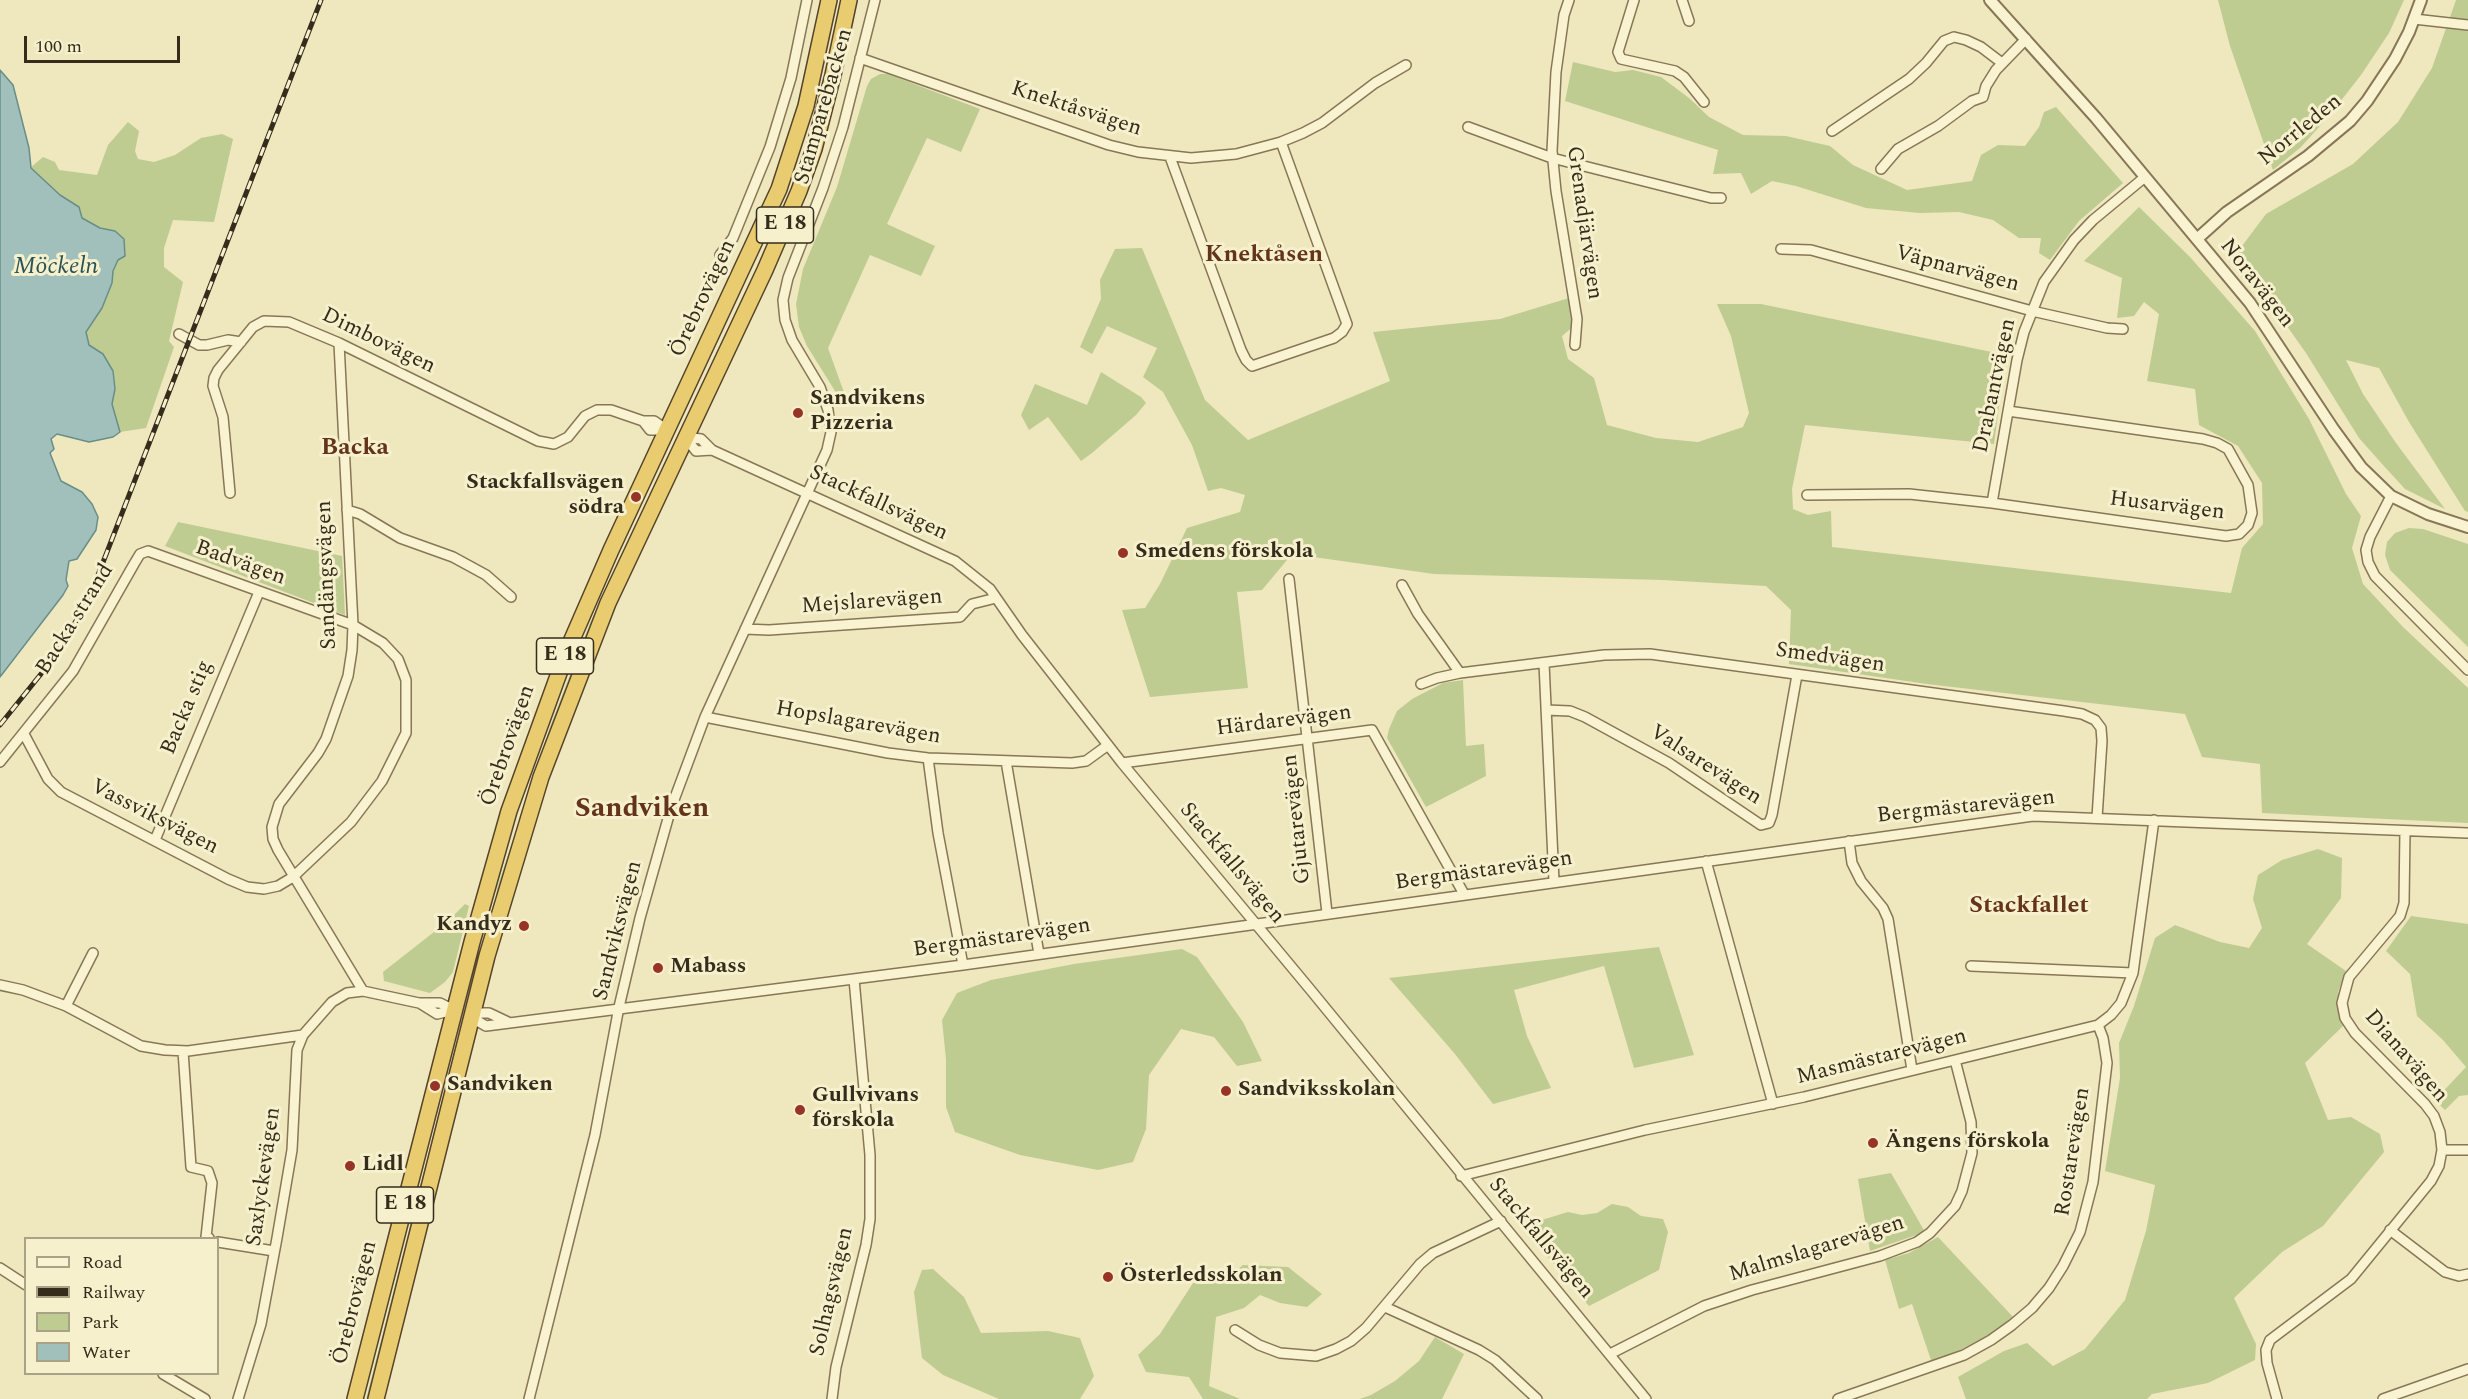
<!DOCTYPE html>
<meta charset="utf-8">
<style>
body{margin:0}
#map{position:relative;width:2468px;height:1399px;overflow:hidden;background:#efe7be;font-family:Spectral,serif}
canvas{display:block}
.legend{position:absolute;left:24px;top:1237px;width:195px;height:138px;box-sizing:border-box;background:#f6f0cd;border:2px solid #a9a286;margin:0;padding:8px 10px;list-style:none;font-size:18px;color:#362c1b}
.legend li{display:flex;align-items:center;gap:12px;height:30px}
.legend b{width:30px;border:2px solid #a9a286}
.scale{position:absolute;left:24px;top:36px;width:156px;height:27px;box-sizing:border-box;border:3px solid #362c1b;border-top:0;padding-left:8px;font-size:18px;line-height:21px;white-space:nowrap;color:#362c1b;-webkit-text-stroke:4px #f6f0cd;paint-order:stroke}
</style>
<div id="map">
<canvas width="2468" height="1399"></canvas>
<ul class="legend">
<li><b style="height:8px;background:#f9f3d1"></b>Road</li>
<li><b style="height:8px;background:#362c1b"></b>Railway</li>
<li><b style="height:16px;background:#becc92"></b>Park</li>
<li><b style="height:16px;background:#a1c0bb"></b>Water</li>
</ul>
<div class="scale">100 m</div>
</div>
<script>
const g = document.querySelector('canvas').getContext('2d');
g.lineJoin = 'round';
function fill(path, color) { g.fillStyle = color; g.fill(path, 'evenodd'); }
const shape = rows => new Path2D(rows.map(r => 'M' + r).join(''));
function strokePath(path, color, width, dash) { g.strokeStyle = color; g.lineWidth = width; g.lineCap = dash ? 'butt' : 'round'; g.setLineDash(dash || []); g.stroke(path); }
function label(font, color, halo, rows, align = 'center') {
  g.font = font + ' Spectral,serif'; g.lineWidth = 6; g.setLineDash([]); g.textBaseline = 'middle'; g.strokeStyle = halo; g.fillStyle = color; for (const [text, x, y, turn = 0] of rows) {
    g.save(); g.translate(x, y); g.rotate((+turn || 0) * Math.PI / 180); g.textAlign = isNaN(turn) ? turn : align; if (halo) g.strokeText(text, 0, 0); g.fillText(text, 0, 0); g.restore();
  }
}
const green = shape([
 [2218,0,2404,0,2389,33,2361,75,2329,116,2301,147,2273,170,2230,46],
 [2456,0,2468,0,2468,512,2465,511,2409,422,2379,368,2346,360,2363,394,2396,443,2445,509,2405,489,2383,465,2359,438,2306,353,2236,254,2266,214,2353,164,2398,122,2432,68],
 [1573,62,1615,72,1633,70,1661,77,1689,98,1709,117,1743,135,1786,136,1830,146,1853,165,1907,190,1972,181,1981,155,1998,145,2025,146,2039,127,2044,112,2056,107,2123,183,2079,221,2050,260,2039,253,2041,238,2019,238,1993,220,1959,212,1920,213,1866,208,1796,186,1772,181,1751,194,1741,173,1713,174,1718,150,1565,101],
 [880,74,888,74,980,109,961,152,927,138,887,224,935,246,921,276,870,255,828,348,846,398,843,401,840,399,807,346,799,327,796,304,803,269,837,187,867,86,871,79],
 [128,122,139,131,135,151,138,159,154,162,175,155,201,138,222,134,233,139,214,222,173,220,164,248,164,267,183,282,169,341,174,347,146,428,120,432,112,404,115,389,103,354,89,345,86,332,102,308,112,283,113,271,118,260,125,256,124,239,115,231,100,228,82,218,79,207,60,195,30,168,43,157,55,162,59,170,97,175,108,145],
 [2139,207,2190,257,2255,331,2309,419,2346,494,2361,516,2352,548,2363,584,2403,627,2468,688,2468,823,2262,813,2260,764,2202,757,2185,714,1927,684,1789,664,1791,610,1766,586,1663,580,1434,574,1292,554,1262,590,1237,592,1248,688,1150,697,1122,610,1145,608,1160,584,1187,528,1240,512,1245,495,1221,488,1208,491,1192,445,1163,392,1143,377,1157,348,1107,326,1092,354,1080,347,1101,299,1100,280,1115,249,1142,248,1205,400,1248,440,1390,381,1373,332,1500,319,1569,298,1574,326,1562,336,1568,359,1594,378,1607,425,1656,438,1698,442,1743,427,1749,413,1731,336,1717,304,1761,304,2006,355,1994,444,1805,425,1792,489,1793,509,1808,515,1831,511,1832,547,2231,593,2242,548,2263,524,2262,483,2238,446,2199,425,2195,389,2147,381,2159,314,2144,302,2134,316,2117,318,2122,278,2084,261],
 [1101,372,1141,397,1146,403,1136,415,1092,453,1081,461,1048,417,1029,430,1021,415,1035,384,1087,405],
 [178,522,342,556,345,615,165,546],
 [636,524,634,539,492,922,497,888,551,724,590,623],
 [2409,528,2423,529,2468,544,2468,647,2390,570,2385,555,2387,542,2395,533],
 [1463,680,1466,746,1484,744,1486,776,1426,807,1387,738,1389,729,1397,711,1412,699,1443,683],
 [2318,849,2342,858,2341,898,2307,944,2346,971,2338,992,2344,1025,2305,1063,2328,1120,2351,1117,2380,1134,2384,1152,2323,1226,2282,1252,2234,1298,2256,1344,2255,1360,2208,1383,2152,1394,2147,1399,1966,1399,1958,1377,2004,1351,2027,1343,2053,1366,2085,1349,2125,1300,2146,1231,2155,1185,2105,1171,2120,1078,2119,1043,2134,1006,2155,938,2175,925,2220,942,2249,948,2262,928,2253,899,2258,875,2282,860],
 [465,904,469,906,453,972,445,982,430,993,384,981,383,972,448,921],
 [2411,916,2468,924,2468,1095,2459,1096,2445,1110,2435,1100,2466,1067,2443,1040,2417,1016,2410,974,2386,951],
 [1659,947,1694,1055,1634,1068,1604,966,1514,990,1527,1036,1551,1088,1493,1104,1455,1054,1389,978],
 [1182,949,1197,957,1243,1022,1262,1061,1237,1066,1214,1037,1181,1029,1149,1075,1146,1129,1133,1162,1098,1170,1020,1155,955,1132,946,1107,946,1059,942,1020,957,993,991,980,1074,964],
 [439,1118,372,1399,366,1399,430,1148],
 [1891,1173,1925,1232,1870,1251,1858,1179],
 [1612,1204,1628,1207,1641,1216,1663,1219,1668,1232,1659,1270,1589,1306,1522,1226,1568,1212,1582,1215,1597,1213],
 [1938,1237,2014,1318,1983,1339,1932,1363,1912,1304,1899,1309,1885,1260,1909,1253],
 [1243,1265,1288,1267,1322,1294,1307,1307,1280,1303,1260,1295,1244,1308,1216,1317,1209,1386,1240,1399,1203,1399,1189,1377,1146,1372,1138,1355,1160,1334,1193,1283,1225,1280],
 [933,1269,964,1297,981,1333,1048,1331,1080,1338,1094,1376,1080,1399,999,1399,943,1375,922,1358,914,1292,922,1270],
 [1435,1337,1464,1354,1442,1399,1360,1399,1371,1395,1395,1381,1419,1361]
]);
const water = shape([
 [0,70,13,85,29,148,31,168,60,195,79,207,82,218,100,228,115,231,124,239,125,256,118,260,113,271,112,283,102,308,86,332,89,345,103,354,113,371,115,389,112,404,120,432,113,437,89,442,57,434,51,439,54,449,50,453,61,481,82,492,92,504,98,517,96,530,77,559,69,561,66,580,68,586,63,595,0,677,0,70]
]);
const minor = shape([
 [1569,0,1564,15,1556,72,1552,151,1556,191,1577,319,1575,345],
 [1634,0,1618,52,1621,59,1675,71,1684,77,1704,102],
 [1682,0,1689,21],
 [2414,19,2468,25],
 [860,58,1109,145,1138,152,1191,158,1236,154,1281,142,1303,133,1322,123,1375,83,1406,65],
 [1468,127,1552,158,1711,198,1721,198],
 [1832,131,1909,79,1926,63,1944,41,1954,37,1966,40,1981,47,2002,63],
 [1170,157,1241,350,1246,360,1252,366,1334,338,1342,332,1347,324,1281,142],
 [1881,169,1898,149,1938,126,1972,101,1983,97,1986,86,1996,70,2026,39],
 [1781,249,1811,250,2032,311,2107,328,2123,329],
 [720,255,733,238,770,147,791,78,807,0],
 [179,334,199,345,207,345,228,340,241,342],
 [339,343,353,625,352,650,348,676,326,739,318,753,279,804,272,827,273,839,278,850,363,991],
 [643,421,650,430,667,430],
 [685,437,701,439,712,450,955,561,990,589,1022,635,1122,763,1309,988,1646,1399],
 [685,437,696,451,712,450],
 [230,493,223,417,213,386,214,378,218,370,253,327,264,321,289,322,339,343,538,441,554,444,568,437,585,416,597,410,611,410,643,421,654,421,667,430],
 [1807,495,1909,494,1992,503,2226,536,2239,534,2248,525,2252,513,2248,485,2228,449,2217,443,2203,439,2008,411],
 [2391,496,2370,537,2366,550,2368,562,2375,576,2468,670],
 [1992,503,2017,360,2024,332,2044,282,2074,240,2093,220,2145,177],
 [347,510,360,514,400,538,453,557,486,575,511,597],
 [1289,579,1327,913],
 [1402,585,1418,614,1460,673],
 [745,629,769,630,960,617,972,604,996,598],
 [1544,663,1554,882],
 [1421,684,1437,678,1460,673,1604,655,1650,654,2064,711,2082,714,2095,720,2101,728,2102,741,2097,818],
 [1546,710,1570,711,1585,717,1669,763,1761,825,1769,823,1772,815,1797,675],
 [705,717,888,753,928,758,1072,763,1086,761,1108,745],
 [928,758,938,833,963,965],
 [1006,761,1039,954],
 [0,762,73,671,134,564,140,554,148,551,353,625,383,643,398,659,406,680,406,733,382,781,351,822,293,877,278,886,264,889,247,887,228,879,61,792,48,779,24,734],
 [1122,763,1372,730,1464,894],
 [155,840,259,592],
 [1849,841,1852,863,1861,881,1883,908,1888,919,1912,1070],
 [1706,861,1773,1104],
 [1971,966,2133,973],
 [0,985,23,990,66,1006,141,1046,165,1050,188,1051,303,1035],
 [421,1004,437,1014,454,1010],
 [66,1006,93,953],
 [473,1013,479,1022,486,1026,963,965,2033,816,2468,833],
 [473,1013,489,1013,508,1022],
 [183,1051,191,1167,208,1171,212,1183,206,1237,209,1238],
 [2442,1150,2468,1150],
 [1461,1176,1645,1130,1804,1097,2098,1025,2111,1015,2121,1003,2133,973,2154,820],
 [2390,1230,2445,1272,2459,1276,2468,1274],
 [218,1242,274,1251],
 [0,1268,26,1285],
 [1385,1307,1479,1350,1495,1360,1537,1399],
 [1235,1330,1259,1345,1280,1353,1316,1356,1336,1349,1351,1341,1366,1328,1420,1264,1433,1253,1501,1221],
 [1610,1354,1704,1306,1752,1290,1880,1256,1917,1242,1930,1233,1955,1206,1962,1191,1972,1153,1971,1122,1955,1060],
 [163,1374,205,1399],
 [238,1399,261,1324,277,1238,292,1150,297,1050,303,1035,332,1002,347,993,363,991,419,1003,440,1003,454,1010],
 [529,1399,595,1135,619,1007,640,918,671,808,705,717,827,450,831,432,828,410,820,387,792,340,785,320,783,300,788,278,823,188,843,127,875,0],
 [832,1399,836,1367,866,1245,870,1219,870,1155,854,979],
 [1838,1399,1964,1355,1991,1340,2012,1325,2032,1308,2049,1288,2063,1266,2080,1232,2093,1182,2107,1063,2103,1038,2098,1025],
 [2277,1399,2267,1363,2266,1350,2270,1340,2351,1279,2431,1181,2439,1166,2442,1150,2440,1132,2434,1116,2425,1104,2355,1033,2345,1018,2342,1003,2349,977,2400,916,2404,903,2405,831],
 [2383,1399,2468,1369]
]);
const tertiary = shape([
 [1990,0,2096,118,2250,303,2334,430,2361,467,2391,496,2428,514,2468,527],
 [2197,239,2227,212,2308,156,2350,121,2367,101,2395,59,2409,32,2421,0]
]);
const trunk = shape([
 [355,1399,472,942,509,811,567,651,611,550,779,189,806,106,829,0],
 [376,1399,487,956,541,777,608,603,765,270,799,191,814,149,833,75,849,0]
]);
const rail = shape([
 [0,725,53,659,88,601,321,0]
]);
const markers = [
 [798,413,6,"#973425"],
 [636,497,6,"#973425"],
 [1123,553,6,"#973425"],
 [524,926,6,"#973425"],
 [658,968,6,"#973425"],
 [435,1086,6,"#973425"],
 [1226,1091,6,"#973425"],
 [800,1110,6,"#973425"],
 [1873,1143,6,"#973425"],
 [350,1166,6,"#973425"],
 [1108,1277,6,"#973425"]
];
const shields = [
 [785,225,57],
 [565,656,57],
 [405,1205,57]
];
const shieldNames = [
 ["E 18",785,225],
 ["E 18",565,656],
 ["E 18",405,1205]
];
const streetNames = [
 ["Stamparebacken",825,107,-74],
 ["Knektåsvägen",1076,110,18],
 ["Norrleden",2301,131,-39],
 ["Grenadjärvägen",1583,223,82],
 ["Väpnarvägen",1957,270,15],
 ["Noravägen",2256,284,52],
 ["Örebrovägen",704,299,-65],
 ["Dimbovägen",378,342,26],
 ["Drabantvägen",1996,386,-78],
 ["Stackfallsvägen",878,504,25],
 ["Husarvägen",2167,507,7],
 ["Badvägen",240,564,20],
 ["Sandängsvägen",328,575,-92],
 ["Mejslarevägen",872,603,-4],
 ["Backa strand",76,620,-58],
 ["Smedvägen",1830,659,8],
 ["Backa stig",188,708,-67],
 ["Härdarevägen",1284,722,-7],
 ["Hopslagarevägen",858,724,10],
 ["Örebrovägen",509,746,-71],
 ["Valsarevägen",1705,766,33],
 ["Bergmästarevägen",1966,808,-6],
 ["Vassviksvägen",154,818,27],
 ["Gjutarevägen",1298,819,-96],
 ["Stackfallsvägen",1231,864,50],
 ["Bergmästarevägen",1484,872,-8],
 ["Sandviksvägen",619,931,-76],
 ["Bergmästarevägen",1002,939,-8],
 ["Dianavägen",2405,1057,49],
 ["Masmästarevägen",1882,1058,-14],
 ["Rostarevägen",2074,1152,-81],
 ["Saxlyckevägen",265,1177,-82],
 ["Stackfallsvägen",1540,1239,50],
 ["Malmslagarevägen",1817,1250,-17],
 ["Solhagsvägen",833,1292,-77],
 ["Örebrovägen",356,1303,-76]
];
const poiNames = [
 ["Sandvikens",810,400],
 ["Pizzeria",810,425],
 ["Stackfallsvägen",624,484,"right"],
 ["södra",624,509,"right"],
 ["Smedens förskola",1135,553],
 ["Kandyz",512,926,"right"],
 ["Mabass",670,968],
 ["Sandviken",447,1086],
 ["Sandviksskolan",1238,1091],
 ["Gullvivans",812,1097],
 ["förskola",812,1122],
 ["Ängens förskola",1885,1143],
 ["Lidl",362,1166],
 ["Österledsskolan",1120,1277]
];
const neighbourhoodNames = [
 ["Knektåsen",1264,256],
 ["Backa",355,449],
 ["Stackfallet",2029,907]
];
const waterNames = [
 ["Möckeln",56,268]
];
const districtNames = [
 ["Sandviken",642,811]
];
fill(green, '#becc92');
fill(water, '#a1c0bb');
strokePath(water, '#698e89', 1.5);
strokePath(minor, '#877756', 12);
strokePath(tertiary, '#877756', 14);
strokePath(trunk, '#54442b', 18);
strokePath(minor, '#f9f3d1', 9);
strokePath(tertiary, '#f9f3d1', 10);
strokePath(trunk, '#eacc70', 15);
strokePath(rail, '#362c1b', 5);
strokePath(rail, '#f6f0cd', 3, [9]);
for (const [x, y, r, color] of markers) { const dot = new Path2D(); dot.arc(x, y, r, 0, 2 * Math.PI); g.fillStyle = color; g.fill(dot); strokePath(dot, '#f6f0cd', 2); }
for (const [x, y, w] of shields) { const box = new Path2D(); box.roundRect(x - w / 2, y - 18, w, 36, 4.5); g.fillStyle = '#f6f0cd'; g.fill(box); strokePath(box, '#362c1b', 1.5); }
label('bold 21px', '#362c1b', null, shieldNames);
label('22px', '#362c1b', '#f6f0cd', streetNames);
label('bold 22px', '#362c1b', '#f6f0cd', poiNames, 'left');
label('bold 24px', '#63331a', '#f6f0cd', neighbourhoodNames);
label('italic 24px', '#2a5356', '#f6f0cd', waterNames);
label('bold 28px', '#63331a', '#f6f0cd', districtNames);
</script>
